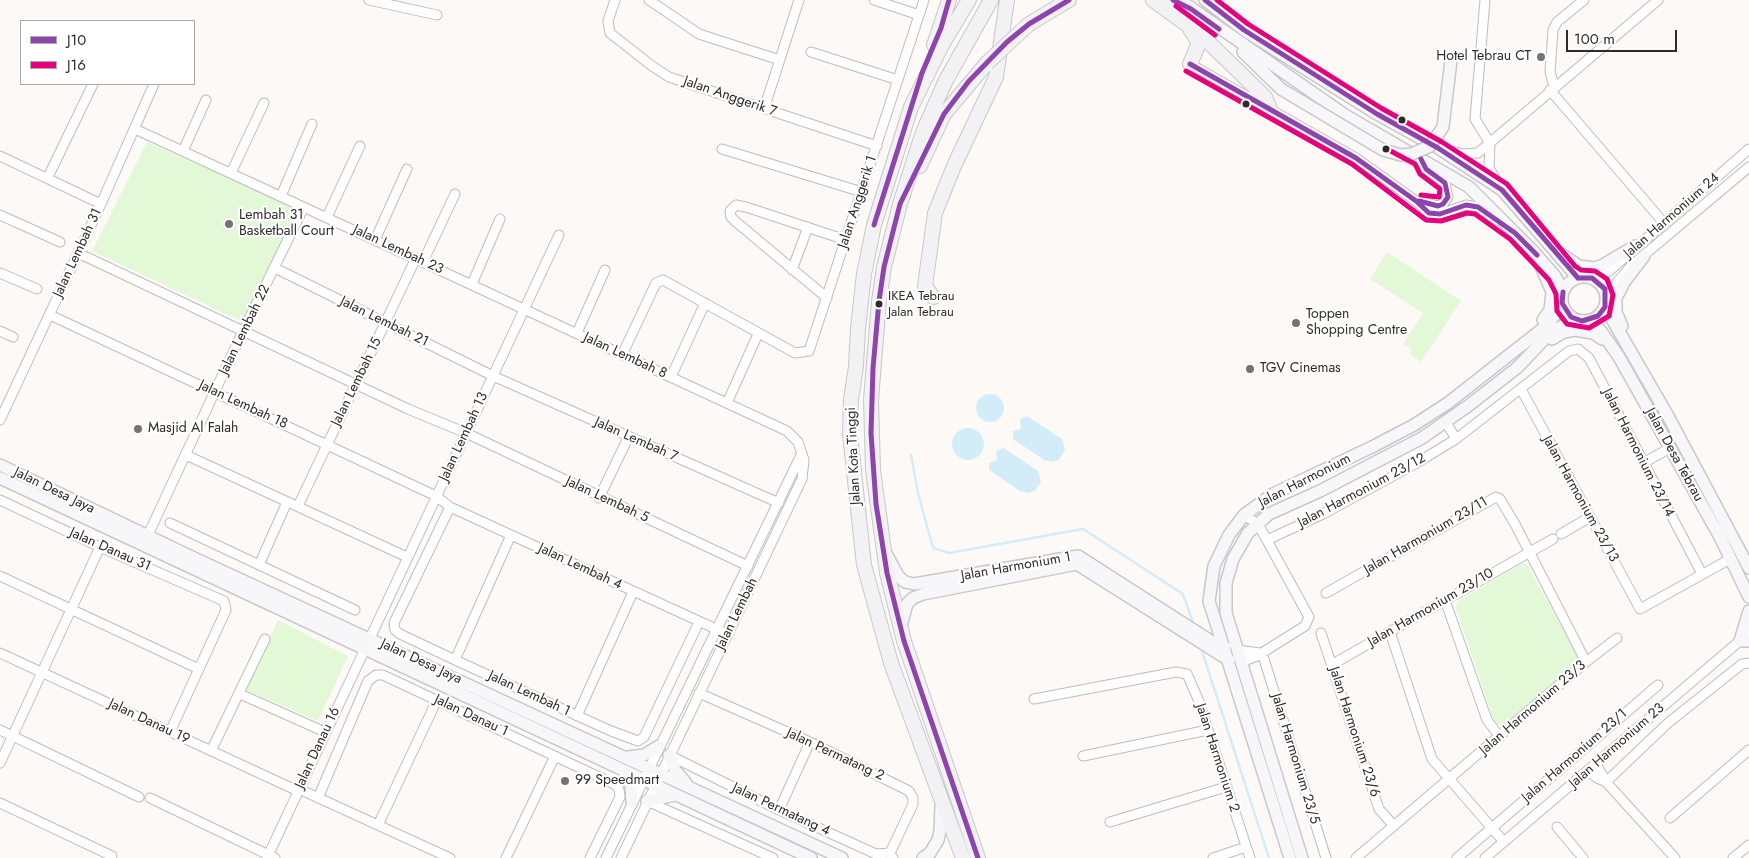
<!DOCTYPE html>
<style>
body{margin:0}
#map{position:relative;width:1749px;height:858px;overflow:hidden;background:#fdf9f7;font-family:Jost,sans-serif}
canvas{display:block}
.legend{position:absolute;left:20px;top:20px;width:175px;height:65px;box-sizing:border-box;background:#fff;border:1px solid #abaaa9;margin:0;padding:6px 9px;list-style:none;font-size:15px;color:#2e2a28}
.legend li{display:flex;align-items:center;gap:10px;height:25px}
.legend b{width:25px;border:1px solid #abaaa9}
.scale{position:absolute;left:1566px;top:30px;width:111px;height:22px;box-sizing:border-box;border:2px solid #2e2a28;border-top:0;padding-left:6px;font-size:15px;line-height:18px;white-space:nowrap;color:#2e2a28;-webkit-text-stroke:4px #fff;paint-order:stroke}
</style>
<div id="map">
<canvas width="1749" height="858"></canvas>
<ul class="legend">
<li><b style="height:6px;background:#8e44ad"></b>J10</li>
<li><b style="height:6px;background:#e5007d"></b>J16</li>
</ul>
<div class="scale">100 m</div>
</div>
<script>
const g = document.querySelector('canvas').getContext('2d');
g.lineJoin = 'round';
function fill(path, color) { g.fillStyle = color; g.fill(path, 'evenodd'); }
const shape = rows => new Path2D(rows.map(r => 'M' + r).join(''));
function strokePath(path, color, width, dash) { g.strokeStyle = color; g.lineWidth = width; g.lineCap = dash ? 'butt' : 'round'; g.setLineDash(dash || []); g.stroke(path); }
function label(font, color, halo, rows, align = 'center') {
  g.font = font + ' Jost,sans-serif'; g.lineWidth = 4.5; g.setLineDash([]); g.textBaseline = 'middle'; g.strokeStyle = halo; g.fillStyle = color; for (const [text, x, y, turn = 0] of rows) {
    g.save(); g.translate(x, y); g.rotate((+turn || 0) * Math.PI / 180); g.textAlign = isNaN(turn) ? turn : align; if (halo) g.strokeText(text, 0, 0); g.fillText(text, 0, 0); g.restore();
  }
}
const green = shape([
 [147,142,300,209,243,322,92,251],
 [1387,252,1461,301,1421,362,1409,354,1412,349,1403,344,1423,313,1370,279],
 [1523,563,1528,566,1578,657,1577,664,1503,726,1494,722,1456,608,1458,601],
 [278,620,348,656,318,721,246,690]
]);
const water = shape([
 '976 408a14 14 0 1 1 28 0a14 14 0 1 1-28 0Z',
 [1027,416,1062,439,1065,450,1059,460,1051,462,1044,460,1013,439,1013,431,1021,429,1020,419],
 '952 444a16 16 0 1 1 32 0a16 16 0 1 1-32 0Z',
 [1004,448,1038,471,1041,482,1035,491,1027,493,1020,491,989,470,989,463,997,460,996,451]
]);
const stream = shape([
 [911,455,918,493,933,548,949,553,1083,529,1183,594,1194,626],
 [1201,648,1269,858]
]);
const minor = shape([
 [369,0,437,15],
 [615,0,608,21,610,33,652,66,669,77,877,146],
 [649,0,699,34,780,60],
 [874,0,919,15],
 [1485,0,1475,119,1490,143],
 [811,52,898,80],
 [1190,64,1356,158,1416,201,1429,213,1440,214,1466,205,1478,207,1497,220],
 [1554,86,1550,72,1553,30,1557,22,1584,0],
 [1550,90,1663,222],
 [764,109,799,0],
 [135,129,787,431,798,442,804,460,802,479,621,858],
 [1490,143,1489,168,1502,190],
 [722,149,862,192],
 [1443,149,1463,154,1478,153,1658,0],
 [183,151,206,100],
 [0,156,101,204],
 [231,173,264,103],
 [48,177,93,84],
 [281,196,312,124],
 [1419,201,1438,206,1443,204,1448,197,1445,183,1426,169,1421,159],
 [0,215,60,242],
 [327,217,360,146],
 [375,240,407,169],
 [78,253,408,409,466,433,748,566],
 [423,262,455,194],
 [275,268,493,376,779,503],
 [792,270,808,227],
 [0,273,37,289],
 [1592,278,1609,271,1749,149],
 [472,284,500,219],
 [1606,295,1631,266,1749,167],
 [827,298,735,221,731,217,730,211,736,205,746,207,846,240],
 [50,315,436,496,450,507,727,634],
 [0,331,13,337],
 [577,333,605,270],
 [622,355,656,283,663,280,795,353,809,351,924,0],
 [671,377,705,303],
 [1521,389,1640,609,1730,559],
 [727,403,758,334],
 [0,420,101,204,154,84],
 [1446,422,1456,439],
 [186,455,407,557],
 [1643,463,1670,448],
 [599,498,628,438],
 [0,500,100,547,224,601,226,610,170,732],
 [298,506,416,258],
 [450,507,394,623,395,630,400,634,455,660,611,731,638,741,644,737,699,622],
 [170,523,355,610],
 [1561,534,1590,517],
 [148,535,243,331,304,207],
 [1267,540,1323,514,1415,464,1456,439,1569,351,1578,349,1589,358,1702,574],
 [259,565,287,502],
 [0,576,199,669],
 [1326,593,1496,497,1500,499,1515,524,1586,662],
 [1445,600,1487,720,1500,737],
 [1390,632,1432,759,1504,842],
 [1321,633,1379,809,1394,826],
 [1237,650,1260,653],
 [0,653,298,791],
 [1264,659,1326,858],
 [455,660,511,535],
 [1241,662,1257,656,1305,626,1309,617,1258,524,1244,515],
 [1333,664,1553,539],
 [699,693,810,742,909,791,913,798,913,804,890,853],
 [240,694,325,732],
 [1034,699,1176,672,1187,674,1198,699,1250,858],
 [577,716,633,592],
 [0,730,139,797],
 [211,751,265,639],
 [669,755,779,810,876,854,890,853,893,858],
 [1083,756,1208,730],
 [0,763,100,547],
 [1596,764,1606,782,1675,858],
 [1588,771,1597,778,1606,782],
 [1606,782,1668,723,1742,664,1749,663],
 [299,789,450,858],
 [150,798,275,858],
 [318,798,368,681,376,675,383,675,616,785,619,790,620,797,590,858],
 [647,801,773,858],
 [0,803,112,856],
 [779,810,810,742],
 [1670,818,1749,750],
 [1110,822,1226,787],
 [378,825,437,700],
 [1557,827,1583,858],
 [267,858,559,235],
 [506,858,555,756],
 [606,858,802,453],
 [1213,858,1246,847],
 [1356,858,1586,662,1617,638],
 [1457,858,1658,685],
 [1485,858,1749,633],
 [1733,858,1749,845]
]);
const major = shape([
 [1205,0,1244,30,1377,114,1438,148,1502,190,1578,278],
 [1184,3,1345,115,1469,187,1535,253,1555,276,1563,292],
 [1243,52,1281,89],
 [1563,255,1579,266,1595,268,1603,265,1635,246],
 [1541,266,1552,292,1550,310,1543,320],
 '1562 299a22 22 0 1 1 44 0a22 22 0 1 1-44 0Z',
 [1605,307,1668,416,1749,568],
 [1588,321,1601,331,1619,357,1720,537,1749,597],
 [1622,326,1616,312,1616,298,1625,281,1644,256],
 [1552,339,1564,332,1575,330,1593,333,1602,339],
 [0,465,194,558,842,858],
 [0,478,811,858],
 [887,555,898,576,905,582,914,584,1078,556,1209,640,1225,647],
 [1749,611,1740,641,1749,641],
 [901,626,907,604,913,598,923,594,1077,564,1229,660],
 [669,755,675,770,686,783],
 [628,757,644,755,659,746],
 [624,771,631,786,632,802],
 [647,801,675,795],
 [923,858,930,853,938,840,940,831,941,806],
 [1290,858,1209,601,1214,566,1229,535,1244,515,1273,494,1372,447,1414,425,1448,403,1546,326,1555,315,1562,303],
 [1302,858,1226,613,1226,583,1233,559,1248,533,1269,514,1320,491,1422,438,1468,406,1518,367,1552,331,1576,320]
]);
const highway = shape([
 [1153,0,1200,34,1265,97,1270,109],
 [1173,0,1191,9],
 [1029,24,1069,0],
 [934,45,949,0],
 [1190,64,1199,43,1190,29],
 [920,166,944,114,987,63],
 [933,297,925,286,935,213,954,166,996,77,1007,0],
 [963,858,891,663,864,565,850,434,851,400,856,366,858,328,864,274,874,225,911,107,942,45,969,0],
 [978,858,904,641,887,573,873,470,871,400,879,301,884,267,900,204,923,132,945,82,991,0]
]);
const majorBridge = shape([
 [1281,89,1383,150,1401,155,1412,154,1430,146,1443,127,1452,52]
]);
const highwayBridge = shape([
 [987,63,1029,24]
]);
const bus1 = shape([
 [1173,0,1191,9,1219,29],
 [1205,0,1244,30,1377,114,1438,148,1502,190,1578,278],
 [1190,64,1356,158,1416,201,1429,213,1440,214,1466,205,1478,207,1515,233,1537,255],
 [1419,201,1438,206,1443,204,1448,197,1445,183,1426,169,1421,159],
 [874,225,922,73,941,28,949,0],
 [1563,292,1562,303,1571,317,1582,321,1598,316,1605,307,1605,289,1592,278,1578,278],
 [978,858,904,641,887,573,876,504,871,433,873,368,879,301,884,267,900,204,944,114,969,81,1007,42,1029,24,1069,0]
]);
const bus2 = shape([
 [1176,6,1215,35],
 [1186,71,1352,164,1426,220,1441,221,1467,213,1475,214,1510,239,1549,280,1556,294,1557,311,1567,324,1589,328,1609,316,1613,295,1607,279,1595,271,1581,270,1575,266,1507,184,1442,142,1381,108,1248,24,1217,0],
 [1385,148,1415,164,1420,174,1440,189,1439,197,1421,195]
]);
const markers = [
 [1541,57,5,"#767270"],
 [1246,104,4.5,"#2e2a28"],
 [1402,120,4.5,"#2e2a28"],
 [1386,149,4.5,"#2e2a28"],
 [229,224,5,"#767270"],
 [879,304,4.5,"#2e2a28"],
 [1296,323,5,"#767270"],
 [1250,369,5,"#767270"],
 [138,429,5,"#767270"],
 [565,781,5,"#767270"]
];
const busNames = [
 ["IKEA Tebrau",888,297],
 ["Jalan Tebrau",888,313]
];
const poiNames = [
 ["Hotel Tebrau CT",1531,57,"right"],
 ["Lembah 31",239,216],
 ["Basketball Court",239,232],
 ["Toppen",1306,315],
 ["Shopping Centre",1306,331],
 ["TGV Cinemas",1260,369],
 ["Masjid Al Falah",148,429],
 ["99 Speedmart",575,781]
];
const streetNames = [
 ["Jalan Anggerik 7",730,97,19],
 ["Jalan Anggerik 1",858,202,-72],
 ["Jalan Harmonium 24",1672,216,-41],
 ["Jalan Lembah 23",398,250,25],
 ["Jalan Lembah 31",78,253,-65],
 ["Jalan Lembah 21",384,322,26],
 ["Jalan Lembah 22",245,330,-64],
 ["Jalan Lembah 8",625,356,25],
 ["Jalan Lembah 15",357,382,-64],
 ["Jalan Lembah 18",243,405,25],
 ["Jalan Lembah 13",464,437,-65],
 ["Jalan Lembah 7",636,440,24],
 ["Jalan Harmonium 23/14",1638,453,63],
 ["Jalan Desa Tebrau",1674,455,61],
 ["Jalan Kota Tinggi",854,456,-93],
 ["Jalan Harmonium",1305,481,-27],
 ["Jalan Desa Jaya",54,491,26],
 ["Jalan Harmonium 23/12",1362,491,-28],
 ["Jalan Harmonium 23/13",1580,499,61],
 ["Jalan Lembah 5",607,500,25],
 ["Jalan Harmonium 23/11",1426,536,-30],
 ["Jalan Danau 31",110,550,24],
 ["Jalan Lembah 4",580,567,25],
 ["Jalan Harmonium 1",1016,567,-10],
 ["Jalan Harmonium 23/10",1431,608,-30],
 ["Jalan Lembah",737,614,-64],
 ["Jalan Desa Jaya",421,662,25],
 ["Jalan Lembah 1",529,694,25],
 ["Jalan Harmonium 23/3",1533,708,-41],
 ["Jalan Danau 1",471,716,25],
 ["Jalan Danau 19",149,722,25],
 ["Jalan Harmonium 23/6",1354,732,72],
 ["Jalan Harmonium 23",1617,746,-41],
 ["Jalan Danau 16",318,748,-65],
 ["Jalan Permatang 2",835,755,25],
 ["Jalan Harmonium 23/1",1575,756,-41],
 ["Jalan Harmonium 2",1217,758,72],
 ["Jalan Harmonium 23/5",1295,759,73],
 ["Jalan Permatang 4",781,810,25]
];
fill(green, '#e2f8d7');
fill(water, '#d3edf8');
strokePath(stream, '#d3edf8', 2.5);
strokePath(minor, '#c0bcbb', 11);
strokePath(major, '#c8c7ca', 14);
strokePath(highway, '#c8c7ca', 16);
strokePath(minor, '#fffefe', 9);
strokePath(major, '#f7f7f9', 11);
strokePath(highway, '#f2f2f5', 14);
strokePath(majorBridge, '#c8c7ca', 14, []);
strokePath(highwayBridge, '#c8c7ca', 16, []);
strokePath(majorBridge, '#f7f7f9', 11);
strokePath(highwayBridge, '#f2f2f5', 14);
strokePath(bus1, '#8e44ad', 5);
strokePath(bus2, '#e5007d', 5);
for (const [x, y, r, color] of markers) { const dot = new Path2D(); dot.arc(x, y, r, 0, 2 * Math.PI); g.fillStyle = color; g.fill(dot); strokePath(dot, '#fff', 2); }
label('13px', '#2e2a28', '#fff', busNames, 'left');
label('14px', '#2e2a28', '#fff', poiNames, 'left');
label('14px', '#2e2a28', '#fff', streetNames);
</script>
